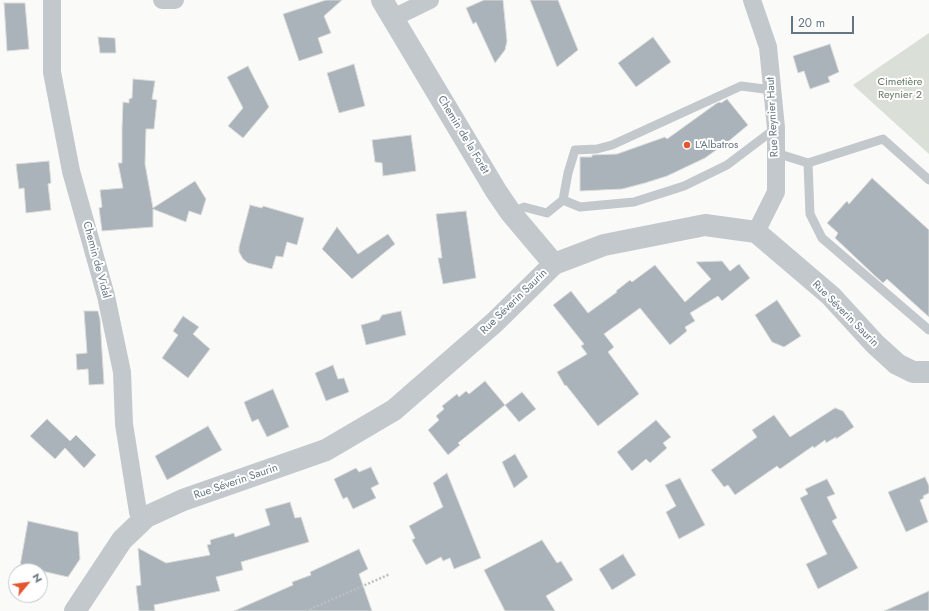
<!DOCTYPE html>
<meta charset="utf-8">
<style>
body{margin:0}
#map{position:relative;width:929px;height:611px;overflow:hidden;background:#fafaf8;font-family:Jost,sans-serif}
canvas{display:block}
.north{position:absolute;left:8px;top:563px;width:40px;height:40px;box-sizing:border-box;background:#fff;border:1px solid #c1c8cd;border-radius:50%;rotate:61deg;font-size:11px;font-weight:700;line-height:16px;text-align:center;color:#657683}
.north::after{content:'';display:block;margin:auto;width:14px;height:18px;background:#e4572e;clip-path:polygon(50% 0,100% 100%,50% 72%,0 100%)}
.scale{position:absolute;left:791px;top:16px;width:63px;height:18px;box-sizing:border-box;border:2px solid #657683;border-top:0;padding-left:5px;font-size:12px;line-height:14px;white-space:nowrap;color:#657683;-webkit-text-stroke:3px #fff;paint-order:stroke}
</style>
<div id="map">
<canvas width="929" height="611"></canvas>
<div class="north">N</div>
<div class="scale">20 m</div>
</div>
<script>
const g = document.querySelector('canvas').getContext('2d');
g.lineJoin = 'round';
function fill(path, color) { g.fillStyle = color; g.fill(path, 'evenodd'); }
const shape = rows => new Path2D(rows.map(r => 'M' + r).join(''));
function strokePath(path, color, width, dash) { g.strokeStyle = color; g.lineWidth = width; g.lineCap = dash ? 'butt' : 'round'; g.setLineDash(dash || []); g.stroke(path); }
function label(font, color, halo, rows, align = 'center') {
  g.font = font + ' Jost,sans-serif'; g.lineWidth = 4; g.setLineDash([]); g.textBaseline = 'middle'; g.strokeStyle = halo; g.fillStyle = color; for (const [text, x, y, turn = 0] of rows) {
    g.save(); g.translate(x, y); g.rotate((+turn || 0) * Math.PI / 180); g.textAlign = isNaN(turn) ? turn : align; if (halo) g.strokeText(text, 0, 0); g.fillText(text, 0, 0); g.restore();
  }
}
const green = shape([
 [929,33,929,154,853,85]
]);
const building = shape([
 [326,0,342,0,324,16,331,33,318,38,323,53,299,61,283,14,326,0],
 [484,0,503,0,507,41,505,50,495,63,476,22,473,24,466,8,484,0],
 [530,0,558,0,578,50,557,67,530,0],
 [4,3,25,3,29,49,7,51,4,3],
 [98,37,115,38,116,53,100,53,98,37],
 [653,37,671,62,636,87,618,63,653,37],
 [830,44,839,72,828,77,830,82,810,89,804,71,798,73,793,56,830,44],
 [354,64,365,106,339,113,327,73,354,64],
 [248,66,269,107,243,138,228,126,243,108,227,77,248,66],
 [133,79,155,81,152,99,157,100,154,129,146,129,145,164,153,208,195,181,206,199,201,215,189,211,186,222,153,209,153,227,102,231,99,208,102,207,100,190,123,188,118,163,122,163,122,128,123,102,129,103,129,99,132,98,133,79],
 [727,99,748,125,730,140,705,158,667,176,645,183,622,189,580,191,580,157,592,157,592,155,617,154,665,137,667,139,717,103,720,102,721,103,727,99],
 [411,135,416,171,383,176,382,163,375,162,372,140,411,135],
 [49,161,51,183,48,184,51,210,26,213,24,188,19,189,16,164,49,161],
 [872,178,929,230,929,317,887,279,883,283,873,274,835,238,838,233,827,223,847,201,849,204,872,178],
 [250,205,262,208,263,206,304,218,297,245,287,242,283,257,276,256,272,269,248,263,243,259,239,252,239,247,250,205],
 [466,211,476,278,443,284,438,258,442,258,436,214,466,211],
 [337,227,358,254,388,234,395,244,352,279,322,249,337,227],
 [722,261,730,271,739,264,750,278,722,301,718,296,690,313,695,321,685,327,687,331,670,345,640,308,604,334,614,347,608,352,639,394,598,426,566,385,565,386,557,372,587,354,581,346,584,344,553,305,571,291,588,313,617,292,616,291,630,280,632,282,655,265,685,302,711,279,696,262,722,261],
 [777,300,801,336,784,347,772,342,755,315,777,300],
 [84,311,98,311,100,319,104,384,89,385,88,369,77,370,76,354,87,353,84,311],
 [401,311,406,335,366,345,361,325,379,320,382,315,401,311],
 [183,316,199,327,193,334,210,349,188,378,162,358,178,335,173,331,183,316],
 [333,365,338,379,344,378,349,392,326,401,315,373,333,365],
 [485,381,505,405,458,443,460,445,448,455,428,430,439,420,436,416,444,409,442,406,457,394,459,397,466,391,469,394,485,381],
 [273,389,289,427,267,437,258,419,252,422,244,402,273,389],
 [522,392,536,409,519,422,505,405,522,392],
 [835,408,843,411,854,427,836,439,836,437,826,443,825,440,814,448,813,446,780,469,777,466,735,495,728,485,724,487,711,470,757,437,752,430,774,415,790,437,835,408],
 [47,419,70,441,76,435,96,455,84,468,65,448,55,459,30,436,47,419],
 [656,420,671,437,663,443,667,448,650,463,646,459,632,471,617,452,656,420],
 [208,426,222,450,167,480,155,456,208,426],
 [515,454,528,477,514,488,502,462,515,454],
 [371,467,379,484,371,488,376,498,353,509,347,497,343,499,334,479,356,468,359,472,371,467],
 [447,473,481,558,454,569,450,558,443,561,441,557,426,565,412,540,415,538,409,526,443,507,433,483,447,473],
 [925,477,929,486,929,493,923,496,924,498,920,500,928,522,906,532,888,492,925,477],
 [680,478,705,525,679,539,666,512,676,506,665,485,680,478],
 [827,479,835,494,827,497,837,518,832,521,858,568,818,589,806,564,827,554,800,498,808,494,805,489,827,479],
 [290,502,295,518,301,517,309,542,241,562,243,570,216,577,220,591,154,605,155,611,139,611,136,586,141,585,138,548,166,563,210,555,207,545,211,544,210,540,234,533,235,537,270,525,265,509,290,502],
 [28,521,78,532,80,559,68,577,20,566,28,521],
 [542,540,557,563,561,561,573,580,546,596,555,611,505,611,484,570,542,540],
 [359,549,368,569,359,574,372,611,234,611,293,585,292,582,311,575,310,572,359,549],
 [623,554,636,575,612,590,599,569,623,554],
 [929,591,929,611,884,611,929,591]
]);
const path = shape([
 [306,611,390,574]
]);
const service = shape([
 [776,153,808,163,883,139,929,180],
 [808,163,810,214,822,238,929,330],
 [563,200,580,207,634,202,684,186,727,165,776,128],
 [511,213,524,207,547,213,563,200,568,173,575,150,597,149,612,145,741,86,772,90]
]);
const minor = shape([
 [52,0,52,72,71,171,106,296,122,372,124,424,138,512,146,517],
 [162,0,175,0],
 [752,0,768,47,776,128,776,192,756,232],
 [393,18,430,0]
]);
const tertiary = shape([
 [382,0,496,191,511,213,554,264],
 [75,611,122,540,146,517,183,500,326,450,394,410,495,322,554,264,604,245,705,225,756,232,831,296,875,344,897,364,913,372,929,372]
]);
const markers = [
 [687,145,4,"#e4572e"]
];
const parkNames = [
 ["Cimetière",900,82],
 ["Reynier 2",900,95]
];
const streetNames = [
 ["Rue Reynier Haut",773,117,-93],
 ["Chemin de la Forêt",463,135,59],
 ["Chemin de Vidal",96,260,75],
 ["Rue Séverin Saurin",514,302,-44],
 ["Rue Séverin Saurin",845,314,45],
 ["Rue Séverin Saurin",236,482,-19]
];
const poiNames = [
 ["L'Albatros",695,145]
];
fill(green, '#dadfd7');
fill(building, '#aab3b9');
strokePath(building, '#dcdcda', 1);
strokePath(path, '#bbbfc2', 2.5, [2, 2]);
strokePath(service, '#c3c8cc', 9);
strokePath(minor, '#c3c8cc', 18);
strokePath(tertiary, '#c3c8cc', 22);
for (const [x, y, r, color] of markers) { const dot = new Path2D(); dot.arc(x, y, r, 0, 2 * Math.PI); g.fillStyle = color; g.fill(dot); strokePath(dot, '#fff', 1.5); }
label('11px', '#687a64', '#fff', parkNames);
label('11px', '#657683', '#fff', streetNames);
label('11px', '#657683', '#fff', poiNames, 'left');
</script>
